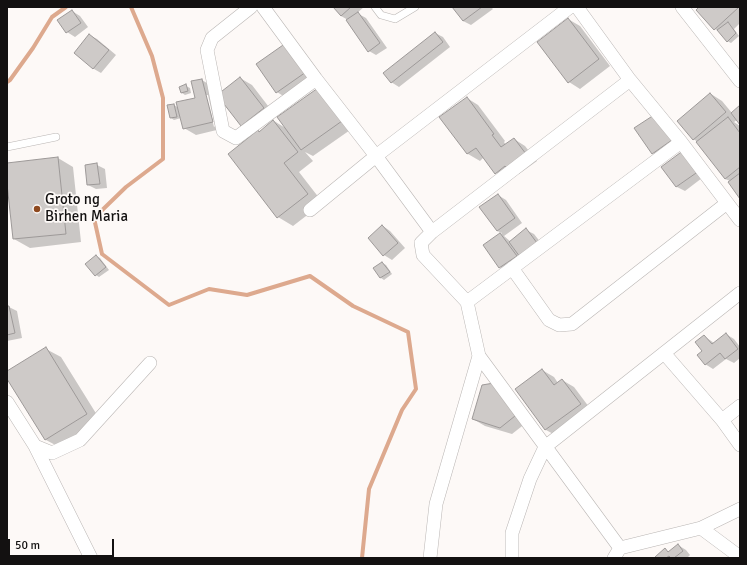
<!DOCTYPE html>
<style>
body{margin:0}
#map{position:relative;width:747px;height:565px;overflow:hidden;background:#fdf9f7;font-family:Signika,sans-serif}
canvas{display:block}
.frame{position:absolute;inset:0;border:8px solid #131111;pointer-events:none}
.scale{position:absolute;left:8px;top:539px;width:106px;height:18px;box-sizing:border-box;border:2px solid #131111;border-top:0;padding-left:5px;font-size:12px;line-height:14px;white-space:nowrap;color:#131111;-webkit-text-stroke:3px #fdf9f7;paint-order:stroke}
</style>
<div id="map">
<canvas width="747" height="565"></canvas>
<div class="frame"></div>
<div class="scale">50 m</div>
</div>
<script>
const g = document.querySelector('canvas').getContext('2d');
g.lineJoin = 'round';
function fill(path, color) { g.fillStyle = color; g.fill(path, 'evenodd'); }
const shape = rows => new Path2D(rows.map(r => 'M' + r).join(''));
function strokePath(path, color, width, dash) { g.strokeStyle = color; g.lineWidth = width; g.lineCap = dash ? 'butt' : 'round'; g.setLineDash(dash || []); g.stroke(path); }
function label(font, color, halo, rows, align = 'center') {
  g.font = font + ' Signika,sans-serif'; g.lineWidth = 3.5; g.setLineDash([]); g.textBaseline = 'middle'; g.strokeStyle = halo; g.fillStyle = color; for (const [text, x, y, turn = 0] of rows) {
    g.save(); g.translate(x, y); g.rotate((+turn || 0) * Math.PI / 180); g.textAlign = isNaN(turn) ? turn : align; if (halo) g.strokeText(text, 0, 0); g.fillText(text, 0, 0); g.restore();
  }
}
const shadow = shape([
 [334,7,364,7,357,13,366,18,387,48,376,55,369,51,348,20,341,16],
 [453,7,491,7,493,9,471,25,463,21],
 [701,7,740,7,740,23,734,29,739,36,731,43,727,41,721,33,715,29],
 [72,11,80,16,88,27,75,37,67,32],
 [568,19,580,26,610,66,580,89,569,82],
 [435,33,443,37,450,47,399,87,391,82],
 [89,35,97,39,116,55,101,73,94,69,75,53],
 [286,44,317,79,288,99,277,92],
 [240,78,252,85,275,115,253,132,241,125],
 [202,80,213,87,225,128,196,135,184,128,181,118,174,120,171,118,174,105,179,108,196,98],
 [206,95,208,95,215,126,214,127],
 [186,86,190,88,191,93,185,95,182,93],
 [318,89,353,128,313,156,305,152,313,161,299,172,323,203,293,226,278,217,259,132,274,121,287,129],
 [711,94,722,101,732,113,740,107,740,123,737,120,734,122,740,126,740,198,730,181,725,179,698,142,693,139],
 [467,98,478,105,505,141,504,142,506,145,514,139,525,146,537,161,519,174,517,173,508,180,496,173,484,157,480,161,468,154,441,117],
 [654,116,679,145,661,158,653,153],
 [657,121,675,144,674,145],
 [684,151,706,175,685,191,677,187,663,167],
 [58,158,73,167,81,242,30,248,14,239,7,164],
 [97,165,105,169,107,188,96,189,88,185],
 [498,195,506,200,522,223,504,236,511,242,526,230,534,234,545,248,508,272,500,267,485,246,502,233,497,231,481,207],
 [383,226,390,231,405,248,392,260,384,255,369,238],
 [96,256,100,258,109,270,99,277,96,275],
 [382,263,386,265,392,274,384,280,381,278,375,269],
 [7,307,9,307,17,311,22,338,7,341],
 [726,334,734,339,740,347,740,358,734,363,726,359,713,369,705,364,704,336,714,343],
 [46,349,61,357,102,423,61,448,46,440,7,377,7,373],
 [542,370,554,377,558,383,562,380,574,387,592,411,557,436,546,430,516,389],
 [483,386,526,423,512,434,485,426,473,419],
 [678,545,686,550,690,555,687,558,657,558,665,550,669,552]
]);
const stream = shape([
 [131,7,152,56,163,98,163,159,126,187,94,218,102,254,169,305,209,289,247,295,310,276,353,306,408,332,416,389,402,410,369,489,362,558],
 [7,82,10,80,33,48,52,17,66,7]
]);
const building = shape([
 [333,7,351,7,341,16,333,7],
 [452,7,482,7,463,21,452,7],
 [699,7,739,7,714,30,696,10,699,7],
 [72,10,81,23,66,33,57,20,72,10],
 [358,12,380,43,368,52,346,20,358,12],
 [568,18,599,59,568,83,537,42,568,18],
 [728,22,736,33,727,42,717,30,728,22],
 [435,32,443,42,391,83,383,73,435,32],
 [89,34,109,50,93,69,74,53,89,34],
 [286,43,306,72,276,93,256,64,286,43],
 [240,77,264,108,241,126,217,95,240,77],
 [202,79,213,122,183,129,176,102,195,98,191,81,202,79],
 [186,84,188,91,181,93,179,87,186,84],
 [318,88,342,121,301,150,277,117,318,88],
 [710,93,726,112,693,140,677,121,710,93],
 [467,97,494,134,492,135,501,147,514,138,526,154,507,168,505,166,495,174,476,148,467,154,439,117,467,97],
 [174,104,177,117,170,118,167,105,174,104],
 [740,105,740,125,731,113,740,105],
 [654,115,672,140,652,154,634,128,654,115],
 [728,117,740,133,740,167,725,179,696,142,728,117],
 [273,120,298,152,284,163,308,194,277,218,228,154,258,130,259,132,273,120],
 [684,150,699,171,676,187,661,167,684,150],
 [58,157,66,234,13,239,7,184,7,163,58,157],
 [97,163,100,184,87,185,85,165,97,163],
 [740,173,740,199,728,182,740,173],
 [498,194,515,218,497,231,479,207,498,194],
 [382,225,398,243,383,256,368,238,382,225],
 [526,228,537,243,520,257,509,242,526,228],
 [500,233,517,256,499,268,483,245,500,233],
 [96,255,106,267,95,276,85,264,96,255],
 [382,262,390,272,380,278,373,268,382,262],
 [7,306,9,306,15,333,7,335,7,306],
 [726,333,738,349,725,359,720,353,705,365,697,355,702,351,695,342,704,335,712,344,726,333],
 [46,347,87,414,45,440,7,379,7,371,46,347],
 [542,369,554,385,562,379,581,404,545,430,515,389,542,369],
 [494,383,515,416,500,428,472,419,482,385,494,383],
 [678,544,683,551,674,558,671,558,669,556,666,558,656,558,655,557,665,548,668,552,678,544]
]);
const service = shape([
 [375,7,381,15,395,19,415,7],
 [7,147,56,137]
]);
const minor = shape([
 [251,7,212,38,207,50,223,131,236,138,316,79],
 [263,7,316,79,376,156,432,232],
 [577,7,630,80,681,142,740,220],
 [682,7,740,81],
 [310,210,376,156,570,7],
 [512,268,549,320,559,325,572,324,727,203],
 [467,302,681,142],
 [664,353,722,420,740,445],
 [7,402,35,446,52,453,80,440,150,363],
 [722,420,740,406],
 [35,446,91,558],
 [701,528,740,557],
 [620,548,479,356,467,302,423,255,421,243,432,232,630,80],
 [430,558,436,504,479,356],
 [512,558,512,533,530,479,545,447,740,293],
 [614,558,620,548,701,528,740,509]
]);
const markers = [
 [37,209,4,"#8e491f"]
];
const poiNames = [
 ["Groto ng",45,200],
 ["Birhen Maria",45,217]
];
fill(shadow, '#0003');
strokePath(stream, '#dda98e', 4);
fill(building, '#cecac8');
strokePath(building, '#9d9998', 1);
strokePath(service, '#bab6b4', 8);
strokePath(minor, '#bab6b4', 14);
strokePath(service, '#fff', 7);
strokePath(minor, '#fff', 13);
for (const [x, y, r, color] of markers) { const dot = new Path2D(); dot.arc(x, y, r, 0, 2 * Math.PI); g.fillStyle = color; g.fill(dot); strokePath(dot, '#fdf9f7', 1.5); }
label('15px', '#131111', '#fdf9f7', poiNames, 'left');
</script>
